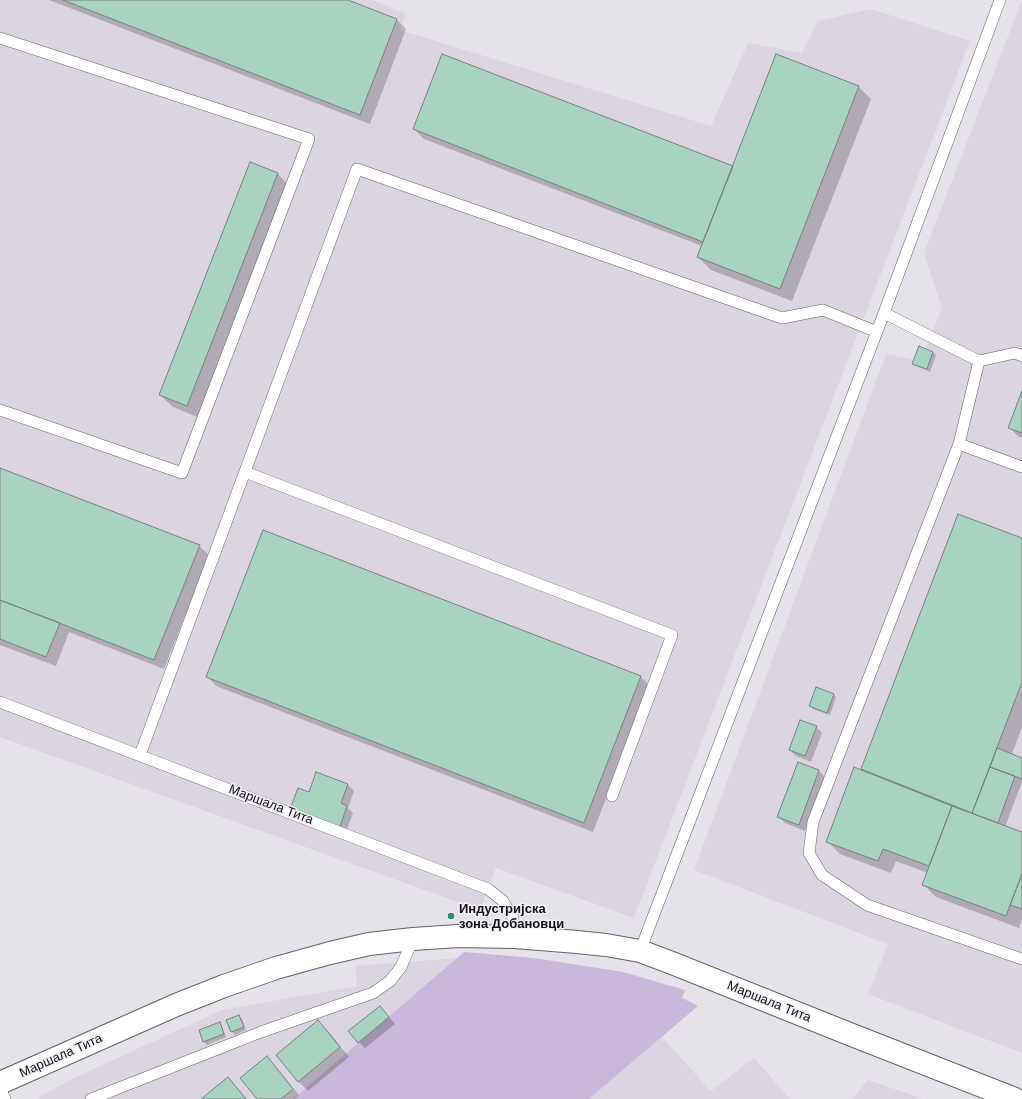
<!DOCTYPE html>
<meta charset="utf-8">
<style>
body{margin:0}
canvas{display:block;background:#e5e2e9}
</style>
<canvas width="1022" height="1099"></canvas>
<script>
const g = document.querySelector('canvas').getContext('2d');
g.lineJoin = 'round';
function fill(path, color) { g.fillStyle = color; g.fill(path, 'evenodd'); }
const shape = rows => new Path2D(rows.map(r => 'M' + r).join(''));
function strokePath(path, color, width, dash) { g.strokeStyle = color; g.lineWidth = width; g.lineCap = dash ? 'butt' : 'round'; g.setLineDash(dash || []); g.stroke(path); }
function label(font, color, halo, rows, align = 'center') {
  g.font = font + ' Arial,sans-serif'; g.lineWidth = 3; g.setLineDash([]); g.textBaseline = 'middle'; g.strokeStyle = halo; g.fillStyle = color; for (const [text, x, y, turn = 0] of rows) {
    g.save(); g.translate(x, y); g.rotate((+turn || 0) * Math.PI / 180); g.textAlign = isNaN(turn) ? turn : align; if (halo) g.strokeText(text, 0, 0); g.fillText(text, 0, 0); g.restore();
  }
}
const built = shape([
 [0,0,372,0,406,14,400,30,711,126,748,43,802,53,818,21,871,9,970,41,634,918,496,868,480,910,0,737],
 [1022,0,1022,1053,868,994,888,944,694,870,886,354,920,361,942,308,924,253],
 [458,958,293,1099,36,1099,72,1079,222,1010,357,986,356,966],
 [662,1037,711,1091,754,1058,790,1099,589,1099],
 [868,1080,924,1099,852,1099]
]);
const green = shape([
 [464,952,534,958,623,972,685,990,682,998,698,1006,589,1099,293,1099]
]);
const shadow = shape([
 [49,0,345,0,397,20,406,29,370,124],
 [777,55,859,87,871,99,792,301,711,270,698,257,702,246,424,139,414,129,733,168],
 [250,164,278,174,290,187,200,418,173,407,160,395],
 [919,347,933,352,936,355,930,372,916,366,913,364],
 [1022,393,1022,438,1019,437,1009,427],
 [0,469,199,546,209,555,164,669,69,632,56,666,0,645],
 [959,516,1022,539,1022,727,1012,754,1022,759,1022,782,1005,827,1022,833,1022,919,1019,928,936,897,923,884,928,873,896,861,891,873,840,854,827,841,861,771],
 [207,676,641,677,650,686,593,832,216,686],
 [834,695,836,697,830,715,813,709,810,706],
 [816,727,822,733,811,762,796,756,790,750],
 [799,764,819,771,825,777,805,831,785,823,779,817],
 [317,774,348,785,354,791,348,808,353,813,346,832,298,815,310,793],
 [380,1007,395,1024,365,1048,359,1042],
 [239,1016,242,1019,246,1030,235,1035,232,1032,228,1020],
 [318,1022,328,1031,349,1057,308,1091,298,1081],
 [219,1023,222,1026,226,1037,207,1045,204,1042,200,1031],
 [273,1064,299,1095,295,1099,258,1099],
 [228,1078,247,1099,202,1099]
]);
const building = shape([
 [63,0,348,0,397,19,360,115,63,0],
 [442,54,733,166,703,242,413,129,442,54],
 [776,54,859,86,780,289,697,257,776,54],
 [250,162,278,173,187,406,159,395,250,162],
 [919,346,933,352,927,369,912,364,919,346],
 [1022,391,1022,433,1008,428,1022,391],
 [0,468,200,545,154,660,0,600,0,468],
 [958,514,1022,538,1022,682,972,813,861,769,958,514],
 [263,530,641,676,584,823,206,677,263,530],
 [0,600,60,623,46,657,0,639,0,600],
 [816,687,834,694,827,713,809,706,816,687],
 [800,720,817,726,805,756,789,750,800,720],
 [997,748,1022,758,1022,779,990,767,997,748],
 [798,762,819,770,799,825,777,817,798,762],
 [854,767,952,806,929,866,883,849,878,861,826,842,854,767],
 [990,767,1015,776,998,823,972,813,990,767],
 [316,772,348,784,341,803,347,806,340,827,290,809,298,788,309,792,316,772],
 [952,806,1022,832,1022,874,1006,916,922,885,952,806],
 [1022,874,1022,909,1010,905,1022,874],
 [380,1006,389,1017,358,1043,348,1031,380,1006],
 [239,1015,244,1027,231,1032,226,1020,239,1015],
 [318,1020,340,1047,298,1082,276,1055,318,1020],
 [220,1022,224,1034,203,1042,199,1030,220,1022],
 [267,1056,293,1089,281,1099,257,1099,240,1078,267,1056],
 [228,1077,246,1099,201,1099,228,1077]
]);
const service = shape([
 [0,38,309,139,182,473,0,410],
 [884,313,979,361,1015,353,1022,356],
 [979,361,959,444,813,822,809,853,822,875,867,905,1022,959],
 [959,444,1022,467],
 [245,472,672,635,612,796],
 [0,702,488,889,503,901,513,918,515,937],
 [140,755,357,169,782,318,823,310,877,332],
 [640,951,884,313,1000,0],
 [0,1088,5,1099],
 [91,1099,261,1032,373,993,390,981,401,967,413,939]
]);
const secondary = shape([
 [0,1083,176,1005,224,986,276,968,330,953,369,944,413,939,458,936,515,937,577,942,606,945,640,951,672,963,852,1035,1015,1099]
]);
const markers = [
 [451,916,4,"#26906e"]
];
const streetNames = [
 ["Маршала Тита",271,805,21],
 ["Маршала Тита",769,1002,22],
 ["Маршала Тита",61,1056,-24]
];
const poiNames = [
 ["Индустријска",459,909],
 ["зона Добановци",459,924]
];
fill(built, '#dbd5e2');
fill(green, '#c9b8db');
fill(shadow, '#0003');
fill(building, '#a7d3c0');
strokePath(building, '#7a817e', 1);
strokePath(service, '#646267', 12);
strokePath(secondary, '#646267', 24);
strokePath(service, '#fff', 11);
strokePath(secondary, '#fff', 22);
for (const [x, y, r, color] of markers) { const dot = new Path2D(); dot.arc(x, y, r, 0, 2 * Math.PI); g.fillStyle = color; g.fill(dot); strokePath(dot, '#f2eff6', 1.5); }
label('13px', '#131214', '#f2eff6', streetNames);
label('bold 13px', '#131214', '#f2eff6', poiNames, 'left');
</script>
